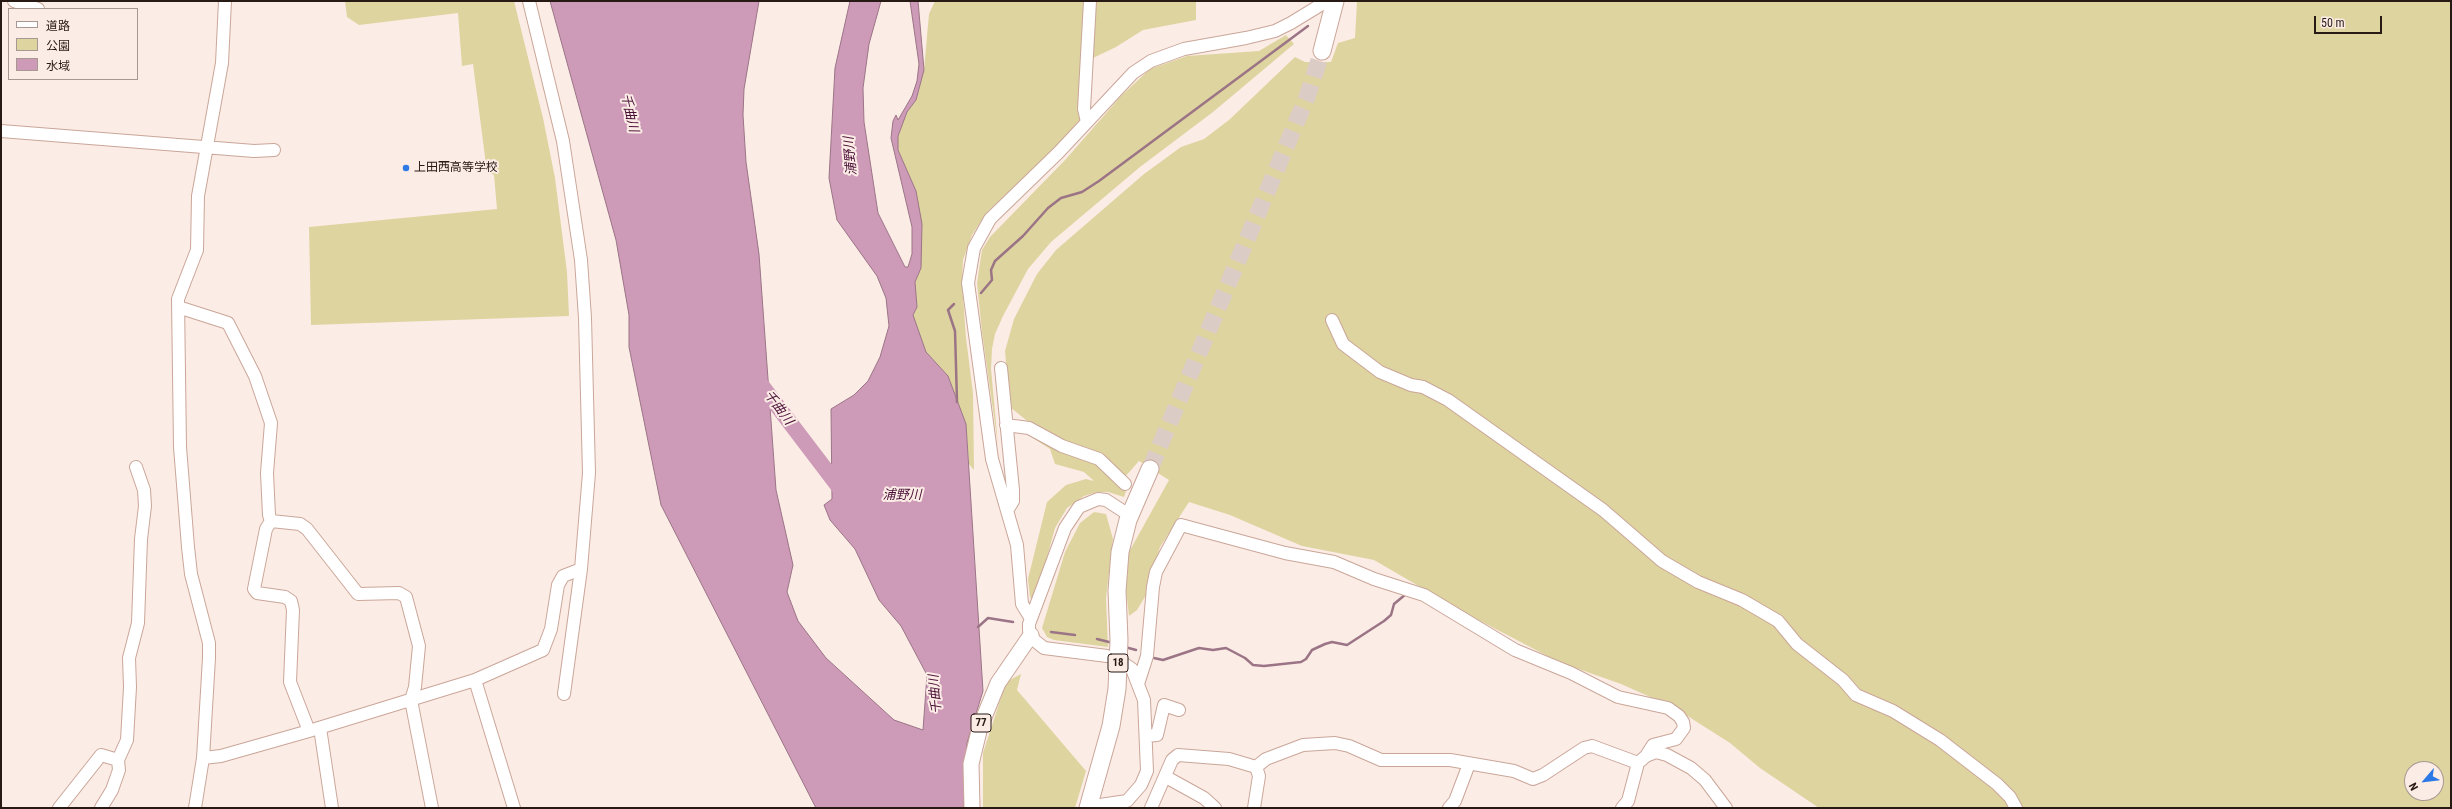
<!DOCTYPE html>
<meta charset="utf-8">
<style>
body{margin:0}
#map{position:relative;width:2452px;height:809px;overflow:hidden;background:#fcece6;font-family:"Roboto Condensed","Noto Sans JP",sans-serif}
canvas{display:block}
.frame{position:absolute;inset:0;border:2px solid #271914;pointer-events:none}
.legend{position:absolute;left:8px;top:8px;width:130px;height:72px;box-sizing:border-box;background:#fcece6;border:1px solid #a79892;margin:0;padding:5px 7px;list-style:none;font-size:12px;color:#271914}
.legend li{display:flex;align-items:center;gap:8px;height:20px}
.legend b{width:20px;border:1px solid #a79892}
.north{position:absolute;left:2404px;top:761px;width:40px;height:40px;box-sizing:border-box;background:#fcece6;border:1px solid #a79892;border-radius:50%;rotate:242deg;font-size:11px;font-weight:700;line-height:16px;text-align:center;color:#271914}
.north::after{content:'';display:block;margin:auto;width:14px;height:18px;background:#2c79e5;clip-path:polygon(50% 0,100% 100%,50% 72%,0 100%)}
.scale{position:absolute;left:2314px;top:16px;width:68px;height:18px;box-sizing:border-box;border:2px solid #271914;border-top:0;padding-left:5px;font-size:12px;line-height:14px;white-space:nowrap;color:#271914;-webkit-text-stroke:3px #fcece6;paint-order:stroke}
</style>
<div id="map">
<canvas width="2452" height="809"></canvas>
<div class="frame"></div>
<ul class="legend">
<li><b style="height:5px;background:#fff"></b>道路</li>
<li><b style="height:11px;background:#ded49f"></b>公園</li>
<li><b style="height:11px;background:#cd9bb7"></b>水域</li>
</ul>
<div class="north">N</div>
<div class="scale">50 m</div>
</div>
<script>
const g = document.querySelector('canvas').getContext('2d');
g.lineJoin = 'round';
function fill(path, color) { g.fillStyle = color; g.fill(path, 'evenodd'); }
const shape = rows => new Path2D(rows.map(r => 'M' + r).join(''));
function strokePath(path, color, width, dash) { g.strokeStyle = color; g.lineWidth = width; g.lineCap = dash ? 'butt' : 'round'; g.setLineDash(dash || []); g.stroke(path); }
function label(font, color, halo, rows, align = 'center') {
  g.font = font + ' "Roboto Condensed","Noto Sans JP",sans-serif'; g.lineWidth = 4; g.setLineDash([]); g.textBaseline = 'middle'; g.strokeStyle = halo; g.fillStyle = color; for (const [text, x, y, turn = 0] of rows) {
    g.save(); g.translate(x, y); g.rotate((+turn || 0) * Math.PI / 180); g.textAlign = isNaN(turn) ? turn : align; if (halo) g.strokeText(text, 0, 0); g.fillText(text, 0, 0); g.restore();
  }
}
const green = shape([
 [345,1,514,1,543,118,555,178,567,272,569,316,311,325,309,227,497,209,494,175,487,172,473,64,462,66,458,13,359,25,347,17],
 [935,1,1196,1,1196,20,1143,30,1116,47,1093,58,1083,116,1051,153,988,211,972,235,963,260,962,283,966,338,973,393,974,470,969,464,966,424,948,376,926,352,913,315,917,307,915,282,921,268,916,191,898,150,898,136,907,112,916,100,924,70,929,14],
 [1357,1,2451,1,2451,808,1819,808,1760,768,1730,743,1675,708,1621,684,1559,662,1465,613,1374,560,1302,546,1230,515,1189,502,1160,547,1146,595,1137,610,1129,616,1126,590,1129,552,1169,480,1139,461,1124,478,1026,420,1010,407,1005,351,1014,319,1037,274,1056,250,1144,174,1181,147,1204,139,1229,120,1295,57,1305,62,1331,62,1338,43,1355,38],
 [2412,769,2436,769,2436,793,2412,793],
 [1286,35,1294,44,1213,112,1140,167,1051,242,1028,269,1003,316,995,334,992,349,991,369,998,445,982,332,977,283,982,250,990,237,1066,159,1121,96,1150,69,1187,56,1259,51],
 [1022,431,1087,457,1127,488,1124,497,1108,492,1097,492,1084,496,1067,508,1055,528,1040,583,1032,599,1030,597,1028,579,1047,502,1066,485,1086,479,1094,481,1084,472,1055,464,1050,449],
 [1094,512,1106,514,1113,539,1106,598,1108,647,1054,640,1047,637,1042,628,1065,552,1080,523],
 [1021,674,1017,690,1086,771,1075,808,983,808,983,753,1006,682]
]);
const water = shape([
 [550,1,759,1,744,89,743,115,746,162,759,254,776,490,793,565,787,592,798,621,826,658,894,720,923,730,927,675,901,626,879,600,855,549,830,520,824,505,832,499,831,409,854,395,868,381,880,357,889,326,886,298,877,276,837,220,829,178,835,68,850,1,881,1,869,44,863,88,864,122,878,213,905,267,908,267,912,254,912,227,891,138,893,121,896,115,898,120,912,96,917,81,919,64,910,1,918,1,924,70,916,100,907,112,898,136,898,150,916,191,922,224,921,268,915,282,917,307,913,315,926,352,948,376,966,424,983,691,967,743,964,808,816,808,661,505,629,347,629,315,616,240,550,1]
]);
const stream = shape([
 [981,293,992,280,991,270,995,261,1023,236,1048,208,1061,198,1082,192,1099,181,1308,26],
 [954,304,948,310,955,331,957,402],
 [978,627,988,618,1013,622],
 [1051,632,1075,635],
 [1097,639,1113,643],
 [1125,647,1136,650],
 [1154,658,1163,660,1199,648,1213,650,1226,648,1245,658,1253,665,1264,666,1301,662,1306,659,1312,650,1325,644,1332,642,1347,645,1384,621,1391,615,1394,604,1406,594]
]);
const river = shape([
 [756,378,845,495]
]);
const highwayTunnel = shape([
 [1150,469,1307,97,1322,51]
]);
const minor = shape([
 [14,1,38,9],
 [529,1,563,141,581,260,585,318,589,473,581,569,564,694],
 [1087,122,1084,109,1090,1],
 [1,131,254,151,274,150],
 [178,307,228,323,255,376,271,423,267,473,269,515,271,521,300,524,307,529,358,594,399,593,406,597,419,646,415,687,411,700,432,808],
 [1332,320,1343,344,1380,372,1411,385,1423,387,1448,400,1603,510,1662,561,1698,582,1742,600,1778,621,1797,644,1843,680,1856,695,1893,711,1940,740,1997,784,2010,797,2016,808],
 [1001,368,1013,490,1013,501,1008,509],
 [1006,425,1029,428,1062,446,1099,459,1125,484],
 [271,521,266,529,254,589,257,593,285,597,291,601,293,610,290,682,309,731],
 [1030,617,1022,604,1017,545,992,459,968,283,974,248,990,219,1059,152,1133,73,1151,61,1184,49,1246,38,1275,31,1291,23,1327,1],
 [1107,656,1044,648,1034,640,1029,630,1029,624,1065,528,1079,507,1098,499,1106,500,1126,513,1128,520],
 [475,680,514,808],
 [1138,684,1147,656,1153,587,1156,572,1181,525,1285,553,1334,562,1374,579,1424,595,1515,650,1571,673,1618,697,1668,708,1679,716,1683,722,1684,728,1676,739,1653,745,1646,756],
 [320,728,332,808],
 [1146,736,1157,735,1164,705,1179,710],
 [203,758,221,756,309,731,475,680,543,650,551,629,558,585,563,576,581,569],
 [1166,777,1204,798,1215,808],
 [59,808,101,755,118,760],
 [101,808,112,790,119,770,118,760,127,740,130,687,129,658,138,623,141,539,145,506,144,490,136,467],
 [195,808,203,758,209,658,209,643,191,574,188,547,180,447,178,299,197,250,198,196,222,63,225,1],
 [1093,808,1100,805,1127,801,1141,785,1147,771,1144,700,1132,669,1123,663],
 [1151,808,1172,760,1178,755,1229,759,1256,767,1266,759,1303,745,1335,743,1349,746,1381,760,1450,760,1514,771,1533,779,1543,775,1584,748,1592,746,1638,763,1646,756,1656,752,1667,755,1691,768,1705,780,1726,808],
 [1254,808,1259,776,1256,767],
 [1449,808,1455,801,1469,764],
 [1622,808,1628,801,1638,763]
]);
const major = shape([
 [972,808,971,764,980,727,998,683,1031,635]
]);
const highway = shape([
 [1322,51,1335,1],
 [1088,808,1111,726,1117,689,1119,640,1117,591,1120,552,1128,520,1150,469]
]);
const markers = [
 [406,168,4,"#2c79e5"]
];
const shields = [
 [1118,663,20],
 [981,723,20]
];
const shieldNames = [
 ["18",1118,663],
 ["77",981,723]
];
const poiNames = [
 ["上田西高等学校",414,168]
];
const waterNames = [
 ["千曲川",629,113,77],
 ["浦野川",851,156,-95],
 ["千曲川",778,408,53],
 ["浦野川",902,496],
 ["千曲川",936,694,-95]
];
fill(green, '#ded49f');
fill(water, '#cd9bb7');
strokePath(water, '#9b7486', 1);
strokePath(stream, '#9b7486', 2.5);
strokePath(river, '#cd9bb7', 16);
strokePath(highwayTunnel, '#dcccc6', 17, [17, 8]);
strokePath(minor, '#caa699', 14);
strokePath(major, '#caa699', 17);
strokePath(highway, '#caa699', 19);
strokePath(minor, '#fff', 12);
strokePath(major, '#fff', 15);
strokePath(highway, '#fff', 17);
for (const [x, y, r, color] of markers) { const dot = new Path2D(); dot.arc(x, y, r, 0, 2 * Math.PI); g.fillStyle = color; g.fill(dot); strokePath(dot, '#fcece6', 1.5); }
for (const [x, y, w] of shields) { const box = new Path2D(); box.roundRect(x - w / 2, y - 9, w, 18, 3); g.fillStyle = '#fcece6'; g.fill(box); strokePath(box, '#271914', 1); }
label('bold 11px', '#271914', null, shieldNames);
label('12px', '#271914', '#fcece6', poiNames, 'left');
label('italic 13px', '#480d35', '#fcece6', waterNames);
</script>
